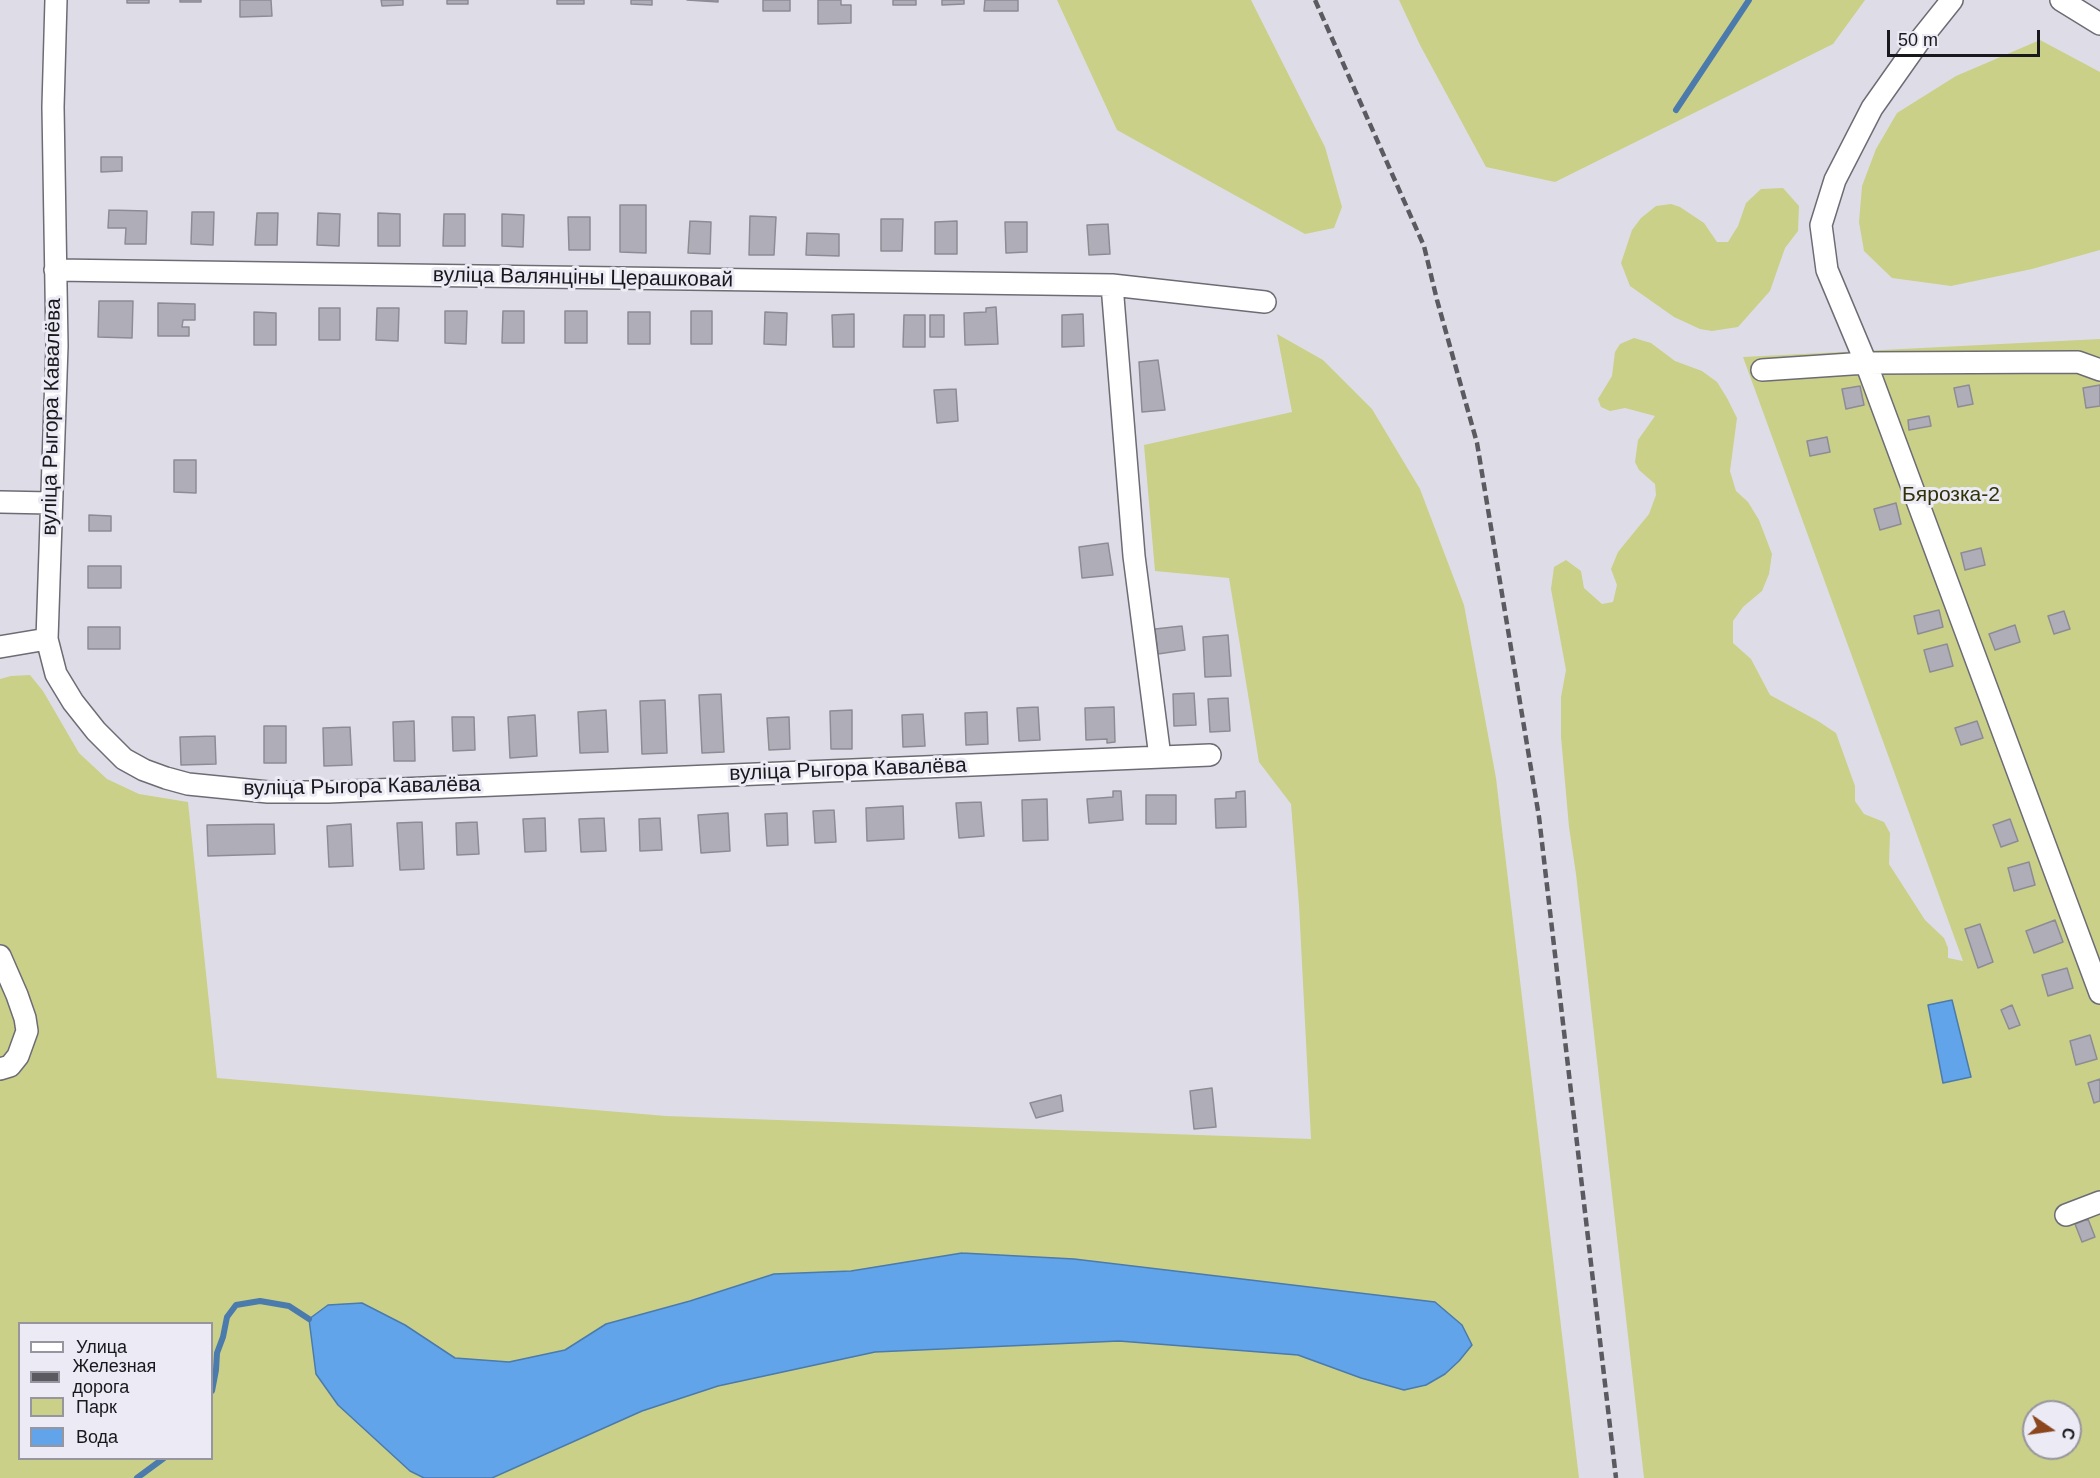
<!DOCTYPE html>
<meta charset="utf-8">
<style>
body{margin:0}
#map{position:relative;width:2100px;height:1478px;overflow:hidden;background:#dedde7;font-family:Helvetica,sans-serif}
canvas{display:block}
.legend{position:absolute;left:18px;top:1322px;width:195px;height:138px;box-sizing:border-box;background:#ebeaf5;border:2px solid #97969e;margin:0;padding:8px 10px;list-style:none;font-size:18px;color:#19181c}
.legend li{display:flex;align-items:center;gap:12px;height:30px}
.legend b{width:30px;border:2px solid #97969e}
.north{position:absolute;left:2022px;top:1400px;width:60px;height:60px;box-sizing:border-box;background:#ebeaf5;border:2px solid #97969e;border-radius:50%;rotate:103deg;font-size:16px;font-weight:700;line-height:24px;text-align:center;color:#19181c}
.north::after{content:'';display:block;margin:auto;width:21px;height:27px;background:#8b461d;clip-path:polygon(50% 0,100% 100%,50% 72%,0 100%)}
.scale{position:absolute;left:1887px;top:30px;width:153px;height:27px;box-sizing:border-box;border:3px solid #19181c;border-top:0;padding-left:8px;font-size:18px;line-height:21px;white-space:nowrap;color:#19181c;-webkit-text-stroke:4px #ebeaf5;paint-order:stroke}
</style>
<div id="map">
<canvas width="2100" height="1478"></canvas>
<ul class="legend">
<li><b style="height:8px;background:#fff"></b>Улица</li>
<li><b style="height:8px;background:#5b5a60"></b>Железная дорога</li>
<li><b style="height:16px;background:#cad088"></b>Парк</li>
<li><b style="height:16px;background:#61a4ea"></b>Вода</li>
</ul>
<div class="north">С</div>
<div class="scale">50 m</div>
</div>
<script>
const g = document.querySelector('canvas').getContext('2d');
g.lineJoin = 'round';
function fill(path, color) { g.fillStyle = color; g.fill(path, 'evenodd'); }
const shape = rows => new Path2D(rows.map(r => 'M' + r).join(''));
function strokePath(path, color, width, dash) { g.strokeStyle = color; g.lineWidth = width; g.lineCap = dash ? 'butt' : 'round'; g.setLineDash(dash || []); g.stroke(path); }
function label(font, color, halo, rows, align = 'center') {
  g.font = font + ' Helvetica,sans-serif'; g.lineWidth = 6; g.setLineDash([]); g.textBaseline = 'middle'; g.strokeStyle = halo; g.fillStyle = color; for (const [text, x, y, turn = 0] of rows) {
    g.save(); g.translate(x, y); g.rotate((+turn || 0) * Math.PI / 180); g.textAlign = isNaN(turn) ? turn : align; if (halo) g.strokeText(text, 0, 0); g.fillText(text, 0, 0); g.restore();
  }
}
const green = shape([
 [1057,0,1251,0,1325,147,1342,207,1334,228,1305,234,1117,130],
 [1399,0,1865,0,1833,44,1555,182,1486,167,1420,45],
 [2040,40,2100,72,2100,250,2032,269,1951,286,1892,278,1864,251,1859,222,1862,186,1876,149,1897,113,1956,76],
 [1783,188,1799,206,1798,231,1785,248,1770,291,1738,327,1712,331,1700,329,1674,317,1630,286,1621,263,1632,230,1641,218,1656,206,1671,204,1680,207,1704,223,1717,242,1728,242,1738,226,1746,203,1761,189],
 [1277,334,1323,360,1372,409,1420,489,1464,605,1496,778,1579,1478,0,1478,0,679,11,676,30,675,43,691,79,753,107,779,139,794,188,802,217,1078,666,1116,1311,1139,1299,905,1291,804,1259,762,1229,578,1155,571,1144,445,1292,412],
 [20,1324,212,1324,212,1458,20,1458],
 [1634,338,1651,343,1675,361,1702,371,1717,382,1727,398,1737,418,1730,471,1736,491,1748,502,1759,520,1772,554,1769,574,1762,591,1743,607,1733,621,1733,643,1751,659,1770,695,1818,721,1836,733,1855,786,1855,801,1864,814,1884,822,1890,833,1889,864,1925,920,1944,938,1948,948,1948,958,1963,961,1743,357,2100,339,2100,1478,1644,1478,1576,874,1569,827,1561,737,1561,697,1566,670,1551,589,1554,567,1566,560,1581,571,1584,588,1602,604,1613,602,1617,585,1611,569,1618,552,1649,514,1656,495,1655,484,1639,470,1635,462,1638,440,1655,416,1625,408,1610,411,1601,407,1598,399,1612,376,1615,352,1620,344],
 [2034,1412,2070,1412,2070,1448,2034,1448]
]);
const water = shape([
 [1952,1000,1971,1077,1943,1083,1928,1005,1952,1000],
 [962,1253,1074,1259,1435,1302,1462,1325,1472,1345,1459,1361,1445,1374,1426,1385,1404,1390,1361,1378,1298,1355,1119,1341,875,1352,718,1386,642,1411,492,1478,424,1478,410,1471,338,1405,316,1374,309,1319,328,1305,362,1303,405,1325,455,1358,509,1362,565,1350,606,1324,690,1301,774,1274,851,1271,962,1253]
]);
const stream = shape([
 [1676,110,1749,0],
 [212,1391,216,1370,217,1353,223,1337,227,1317,236,1305,260,1301,289,1306,309,1319],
 [137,1478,164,1458]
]);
const building = shape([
 [127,0,149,0,149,3,127,3,127,0],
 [180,0,201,0,201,2,180,2,180,0],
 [240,0,271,0,272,16,240,17,240,0],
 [381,0,403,0,403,5,382,6,381,0],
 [447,0,468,0,468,4,447,4,447,0],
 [557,0,584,0,584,4,557,4,557,0],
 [631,0,652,0,652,5,631,4,631,0],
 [687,0,718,0,718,2,687,0],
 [763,0,790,0,790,11,763,11,763,0],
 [818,0,841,0,841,5,851,5,851,23,818,24,818,0],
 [893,0,916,0,916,5,893,5,893,0],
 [942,0,964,0,964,4,942,5,942,0],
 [985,0,1018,0,1018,11,984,11,985,0],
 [101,157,122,157,122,171,101,172,101,157],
 [620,205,646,205,646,253,620,252,620,205],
 [109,210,147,211,146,244,125,244,126,228,108,228,109,210],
 [192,212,214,212,213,245,191,244,192,212],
 [257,213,278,213,277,245,255,245,257,213],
 [318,213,340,214,339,246,317,245,318,213],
 [378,213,400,214,400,246,378,246,378,213],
 [444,214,465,214,465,246,443,246,444,214],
 [502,214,524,215,523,247,502,246,502,214],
 [750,216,776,217,774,255,749,255,750,216],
 [568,217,590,217,590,250,569,250,568,217],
 [881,219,903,219,902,251,881,251,881,219],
 [690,221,711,222,710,254,688,253,690,221],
 [957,221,957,254,935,254,935,222,957,221],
 [1005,222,1027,222,1027,252,1006,253,1005,222],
 [1108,224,1110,254,1089,255,1087,225,1108,224],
 [807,233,839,234,839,256,806,255,807,233],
 [99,301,133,301,132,338,98,337,99,301],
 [158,303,195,304,195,320,183,320,182,327,189,327,189,336,158,336,158,303],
 [996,307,998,344,965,345,964,313,986,312,986,308,996,307],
 [319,308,340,308,340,340,319,340,319,308],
 [377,308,399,308,398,341,376,340,377,308],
 [445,311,467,311,466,344,445,343,445,311],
 [503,311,524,311,524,343,502,343,503,311],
 [565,311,587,311,587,343,565,343,565,311],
 [691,311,712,311,712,344,691,344,691,311],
 [254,312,276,313,276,345,254,345,254,312],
 [628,312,650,312,650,344,628,344,628,312],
 [765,312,787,313,786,345,764,344,765,312],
 [854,314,854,347,833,347,832,315,854,314],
 [1083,314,1084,346,1062,347,1062,315,1083,314],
 [904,315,925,315,925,347,903,347,904,315],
 [930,315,944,315,944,337,930,337,930,315],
 [1158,360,1165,410,1142,412,1139,362,1158,360],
 [1969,385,1973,404,1958,407,1954,388,1969,385],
 [2100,385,2100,406,2086,408,2083,388,2100,385],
 [1860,386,1864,405,1846,409,1842,389,1860,386],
 [956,389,958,421,937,423,934,390,956,389],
 [1929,416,1931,426,1909,430,1908,420,1929,416],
 [1827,437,1830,452,1810,456,1807,441,1827,437],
 [174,460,196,460,196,493,174,492,174,460],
 [1896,503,1901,524,1880,530,1874,509,1896,503],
 [89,515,111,516,111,531,89,531,89,515],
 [1108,543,1113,575,1082,578,1079,547,1108,543],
 [1981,548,1985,565,1965,570,1961,553,1981,548],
 [88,566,121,566,121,588,88,588,88,566],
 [1939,610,1943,627,1918,634,1914,616,1939,610],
 [2064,611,2070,629,2054,634,2048,616,2064,611],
 [2015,625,2020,642,1995,650,1989,634,2015,625],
 [1182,626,1185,650,1158,654,1155,629,1182,626],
 [88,627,120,627,120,649,88,649,88,627],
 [1228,635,1231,676,1205,677,1203,637,1228,635],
 [1947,644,1953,666,1930,672,1924,650,1947,644],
 [1194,693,1196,725,1174,726,1173,694,1194,693],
 [721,694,724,752,702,753,699,695,721,694],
 [1228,698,1230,731,1210,732,1208,699,1228,698],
 [665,700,667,753,642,754,640,701,665,700],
 [1038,707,1040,740,1019,741,1017,708,1038,707],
 [1114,707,1115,742,1107,743,1107,739,1086,740,1085,708,1114,707],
 [606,710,608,752,580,753,578,712,606,710],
 [852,710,852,749,831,749,830,711,852,710],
 [987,712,988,744,966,745,965,713,987,712],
 [923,714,925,746,903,747,902,715,923,714],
 [535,715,537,756,510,758,508,717,535,715],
 [452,717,474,717,475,750,453,751,452,717],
 [789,717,790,749,769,750,767,718,789,717],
 [414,721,415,761,394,761,393,722,414,721],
 [1977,721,1983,738,1961,745,1955,728,1977,721],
 [264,726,286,726,286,763,264,763,264,726],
 [350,727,352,765,324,766,323,728,350,727],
 [215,736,216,764,181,765,180,737,215,736],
 [1113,791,1121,791,1123,820,1089,823,1087,799,1113,797,1113,791],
 [1245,791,1246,827,1216,828,1215,799,1236,798,1236,792,1245,791],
 [1146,795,1176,795,1176,824,1146,824,1146,795],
 [1047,799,1048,840,1023,841,1022,800,1047,799],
 [981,802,984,836,959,838,956,803,981,802],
 [903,806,904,839,867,841,866,808,903,806],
 [834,810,836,842,815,843,813,811,834,810],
 [728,813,730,851,701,853,698,815,728,813],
 [787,813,788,845,767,846,765,814,787,813],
 [545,818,546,851,525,852,523,819,545,818],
 [604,818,606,851,581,852,579,819,604,818],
 [660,818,662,850,640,851,639,819,660,818],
 [2010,819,2018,841,2001,847,1993,825,2010,819],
 [422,822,424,869,400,870,397,823,422,822],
 [477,822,479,854,457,855,456,823,477,822],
 [274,824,275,854,208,856,207,825,274,824],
 [351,824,353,866,329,867,327,826,351,824],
 [2029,862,2035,885,2014,891,2008,868,2029,862],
 [2055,920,2063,942,2034,953,2026,931,2055,920],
 [1980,924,1993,962,1978,968,1965,929,1980,924],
 [2067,968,2073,988,2048,996,2042,975,2067,968],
 [2012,1005,2020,1025,2009,1029,2001,1010,2012,1005],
 [2090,1035,2097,1059,2076,1065,2070,1041,2090,1035],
 [2100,1079,2100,1101,2094,1103,2088,1083,2100,1079],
 [1212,1088,1216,1127,1194,1129,1190,1091,1212,1088],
 [1061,1095,1063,1111,1036,1118,1030,1103,1061,1095],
 [2088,1219,2095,1237,2082,1242,2075,1224,2088,1219]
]);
const minor = shape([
 [56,0,53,107,57,346,47,639,56,674,73,702,96,731,124,759,144,770,166,778,188,784,268,792,328,792,1210,755],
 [1952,0,1920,40,1872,108,1835,180,1821,225,1827,270,1866,363,2100,993],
 [2061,0,2100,24],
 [55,270,1112,285,1265,302],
 [1112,285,1134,556,1160,757],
 [1762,370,1866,363,2078,362,2100,370],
 [0,502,51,503],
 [0,647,47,639],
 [0,956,17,995,25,1018,27,1031,18,1056,10,1066,0,1069],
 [2066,1215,2100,1202]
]);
const rail = shape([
 [1315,0,1424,246,1437,300,1477,443,1539,817,1616,1478]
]);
const streetNames = [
 ["вуліца Валянціны Церашковай",583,278,1],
 ["вуліца Рыгора Кавалёва",52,417,-89],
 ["вуліца Рыгора Кавалёва",848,770,-2],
 ["вуліца Рыгора Кавалёва",362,787,-1]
];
const parkNames = [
 ["Бярозка-2",1951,495]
];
fill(green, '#cad088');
fill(water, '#61a4ea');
strokePath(water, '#4b7aac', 1.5);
strokePath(stream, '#4b7aac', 6);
fill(building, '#afaeb8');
strokePath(building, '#8d8c95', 1.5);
strokePath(minor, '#6d6c75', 24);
strokePath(minor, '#fff', 21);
strokePath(rail, '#5b5a60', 4.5, [9, 4.5]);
label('21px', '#19181c', '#ebeaf5', streetNames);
label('21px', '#313207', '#ebeaf5', parkNames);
</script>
